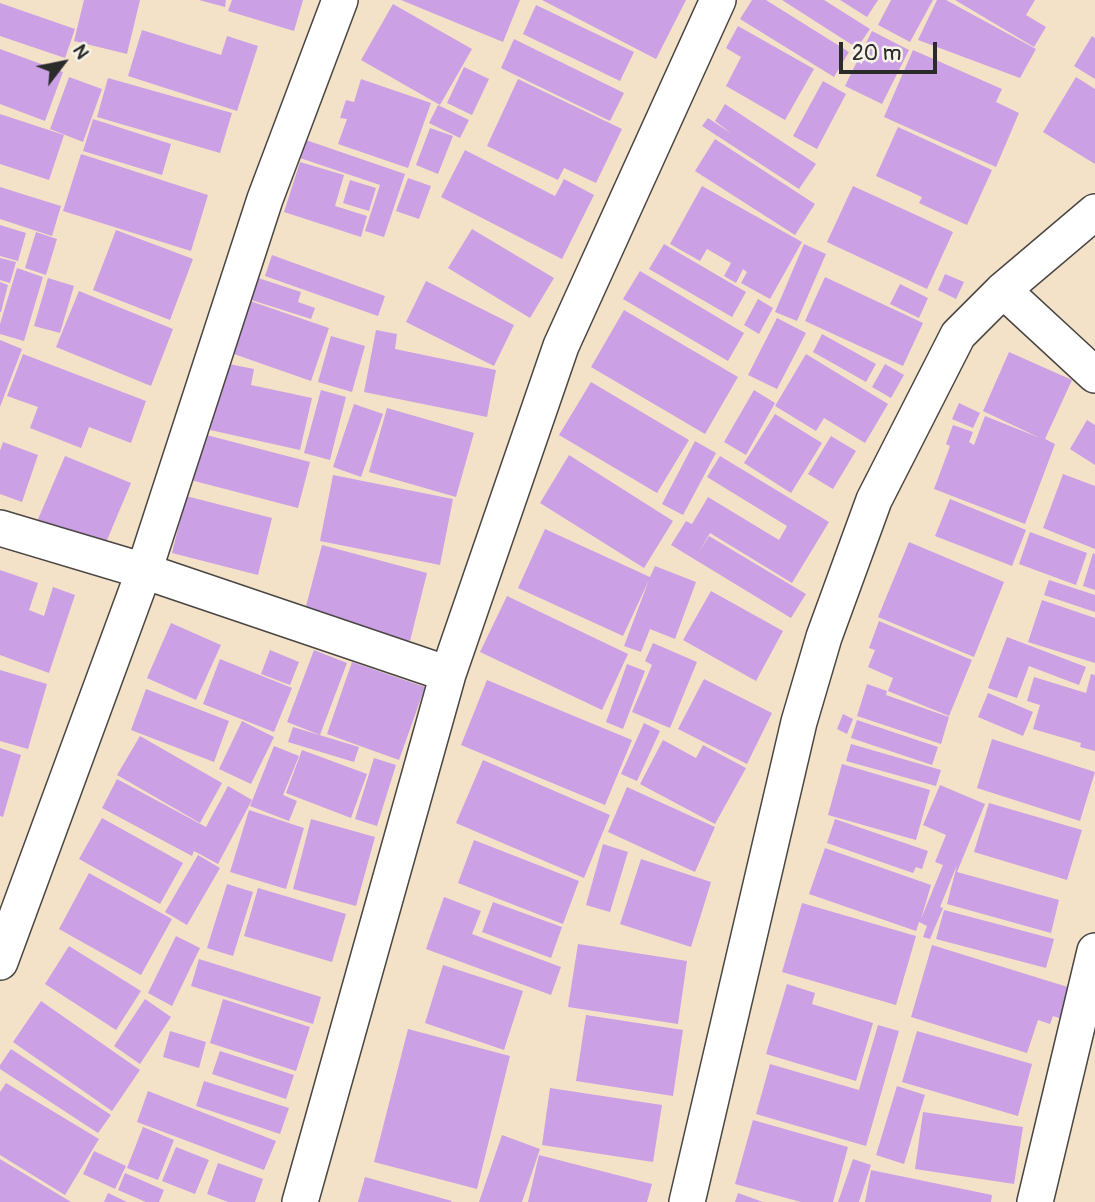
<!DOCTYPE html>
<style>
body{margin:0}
#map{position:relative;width:1095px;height:1202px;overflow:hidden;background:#f4e2c8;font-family:Pangolin,sans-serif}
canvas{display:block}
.north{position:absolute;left:28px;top:28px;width:70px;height:70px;-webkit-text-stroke:5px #f7f3e8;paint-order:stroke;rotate:58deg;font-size:19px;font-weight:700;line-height:28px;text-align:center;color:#2b2b2b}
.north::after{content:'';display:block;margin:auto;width:24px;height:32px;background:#2b2b2b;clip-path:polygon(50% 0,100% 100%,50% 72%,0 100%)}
.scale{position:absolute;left:839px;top:42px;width:98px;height:32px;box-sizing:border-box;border:4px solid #2b2b2b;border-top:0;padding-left:9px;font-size:21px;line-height:24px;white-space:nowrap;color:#2b2b2b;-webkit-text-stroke:5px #f7f3e8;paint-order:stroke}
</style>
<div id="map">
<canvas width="1095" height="1202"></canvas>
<div class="north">N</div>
<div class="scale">20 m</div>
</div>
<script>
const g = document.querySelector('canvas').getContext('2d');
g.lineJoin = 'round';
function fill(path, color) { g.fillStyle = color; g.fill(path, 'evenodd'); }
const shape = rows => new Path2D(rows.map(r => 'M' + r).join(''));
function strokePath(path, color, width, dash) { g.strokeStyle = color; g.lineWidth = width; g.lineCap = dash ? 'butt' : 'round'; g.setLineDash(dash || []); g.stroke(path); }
const building = shape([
 [84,0,140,0,127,54,74,41],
 [199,0,226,0,225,7],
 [232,0,303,0,294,31,228,11],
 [401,0,520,0,503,42],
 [542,0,686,0,656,59],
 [752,0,766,0,849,52,834,77,740,19],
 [782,0,824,0,870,29,857,48],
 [840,0,878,0,867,17],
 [891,0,933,0,910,42,878,25],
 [937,0,946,0,1036,49,1020,78,918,40],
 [955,0,1035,0,1026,15,1046,27,1034,47],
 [0,3,75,29,65,58,0,36],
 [393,4,472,49,440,105,361,60],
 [536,5,634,52,620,81,523,34],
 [738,26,814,69,785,120,726,86,741,57,726,48],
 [142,30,221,55,227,36,258,46,237,111,128,76],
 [872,31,909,50,882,104,845,86],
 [1092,36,1095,38,1095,79,1074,66],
 [514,39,624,93,610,121,501,68],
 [0,49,63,72,45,121,0,104],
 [913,50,1002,89,996,102,1019,113,996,167,884,117],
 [464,67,489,79,472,115,447,103],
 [69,77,102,89,83,142,50,129],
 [1076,77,1095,89,1095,164,1043,132],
 [108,78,232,113,220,153,97,117],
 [361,79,431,103,408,168,338,144,347,119,340,118,346,100,354,102],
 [518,79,622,129,596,183,564,168,558,180,487,146],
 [823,81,846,94,817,149,793,136],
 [725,104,816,164,799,189,702,126,708,118,732,134,715,121],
 [438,105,469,120,460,138,429,123],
 [0,114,64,135,49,180,0,164],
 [93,119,171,144,162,175,83,151],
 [898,127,992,170,967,225,919,203,922,197,876,176],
 [430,128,453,136,438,174,416,165],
 [303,139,405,174,384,237,365,231,380,185,297,157],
 [715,139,815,204,795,235,695,171],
 [465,150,555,196,564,179,594,195,562,259,441,197],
 [81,154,208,195,191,251,63,211],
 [300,162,344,175,335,206,367,216,361,237,284,212],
 [408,178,431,186,419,219,396,211],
 [350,180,376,188,369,211,343,203],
 [702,186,802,242,770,299,741,283,747,272,743,269,736,283,724,276,731,263,707,249,700,261,670,244],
 [853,186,953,232,927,289,827,242],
 [0,187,61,206,52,236,0,219],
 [0,225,26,233,18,261,0,256],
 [472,229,554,278,530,318,448,268],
 [116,230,193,259,170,320,93,290],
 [36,232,57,239,46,275,25,268],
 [664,244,746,292,732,317,649,269],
 [804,244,826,254,797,321,775,312],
 [272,255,385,296,378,316,265,276],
 [0,258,16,262,10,283,0,280],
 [17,268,43,277,24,341,0,334,0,324],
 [640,271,744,333,728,361,623,299],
 [945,274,964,282,956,299,938,290],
 [249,275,301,292,298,302,315,308,311,319,242,297],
 [825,277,923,323,903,366,805,321],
 [48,278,74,286,60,333,34,326],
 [426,281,514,325,494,366,406,322],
 [0,282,8,285,1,312,0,312],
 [900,284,928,298,919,318,890,304],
 [79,291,173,329,151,386,56,347],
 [758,299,773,308,759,334,744,325],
 [250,301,329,328,311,381,231,353],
 [624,310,738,377,705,434,591,367],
 [777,318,806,333,777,389,748,375],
 [376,330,397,334,395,349,496,370,487,417,364,392],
 [822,334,876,364,866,382,813,352],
 [331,336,365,346,352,392,318,382],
 [0,340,22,349,0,407],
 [1009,352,1072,380,1045,439,1055,444,1025,524,934,489,950,446,946,444,953,425,973,432,969,442,974,445,985,416,1040,438,983,411],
 [23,354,146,401,131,443,89,427,81,448,30,428,38,407,7,396],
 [806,354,888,404,865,443,824,418,816,431,775,406],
 [224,363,254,369,251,385,312,398,300,450,210,430],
 [885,364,904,375,891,398,872,387],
 [591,382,689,440,657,493,559,435],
 [321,390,346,397,330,460,304,453],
 [754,390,775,403,746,455,724,442],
 [959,403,980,413,973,428,952,419],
 [354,404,383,414,361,477,333,467],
 [387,408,474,433,456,497,369,472],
 [775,414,822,443,791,493,744,463],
 [1087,420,1095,425,1095,465,1070,449],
 [195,432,310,462,298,508,183,478],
 [831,436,856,451,833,489,808,474],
 [695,441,716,453,683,515,662,504],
 [3,442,38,455,22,502,0,494,0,451],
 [569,455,673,521,644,568,540,503],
 [65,456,131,483,102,552,36,524],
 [720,456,829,522,792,583,710,533,697,555,709,536,806,594,791,618,671,545,686,521,692,524,708,497,779,540,787,526,707,477],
 [1063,474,1095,486,1095,549,1043,528],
 [333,475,453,499,440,565,320,541],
 [186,496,272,518,258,575,172,553],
 [950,499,1026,530,1012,566,935,536],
 [545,529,650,577,655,566,696,582,675,639,650,629,641,652,624,646,649,580,623,636,518,588],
 [1030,532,1087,553,1076,585,1019,564],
 [909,542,1004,582,974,657,878,617],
 [322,545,427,573,410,641,304,614],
 [1093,553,1095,554,1095,590,1083,586],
 [0,570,38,583,29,610,44,616,53,587,75,595,49,673,0,655],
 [1049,580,1095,595,1095,612,1044,595],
 [711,591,783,631,756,681,683,640],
 [507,596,628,654,602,710,480,652],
 [1042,600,1095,618,1095,663,1028,642],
 [879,621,972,660,949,716,888,691,893,678,868,667,875,650,869,648],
 [171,623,221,645,196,700,147,678],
 [1007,637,1086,667,1079,685,1029,666,1017,698,988,688],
 [653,643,697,662,670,728,632,712,652,665,645,661],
 [270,650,299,662,290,685,261,674],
 [314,650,347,663,320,735,287,722],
 [220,659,292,688,274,732,203,704],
 [352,662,425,687,399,760,327,734],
 [627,664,645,671,623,729,606,722],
 [0,670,47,684,28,749,0,741],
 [1091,674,1095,675,1095,751,1080,747,1081,743,1033,729,1040,705,1027,701,1034,677,1086,693],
 [704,679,772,713,747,764,678,729],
 [487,680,632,740,605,805,461,745],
 [867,684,887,691,886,695,949,717,941,744,857,716],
 [146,689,229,721,214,762,131,730],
 [988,693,1033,712,1023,736,978,717],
 [843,714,853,719,847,734,837,729],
 [857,720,938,747,932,765,851,738],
 [242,721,274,737,251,784,219,769],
 [644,723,660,731,637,781,621,774],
 [293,727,359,747,354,762,288,742],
 [140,736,222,783,200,823,117,775],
 [992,739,1095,772,1080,821,977,788],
 [663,740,696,758,703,745,746,768,715,824,640,784],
 [851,744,941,770,936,786,846,761],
 [274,746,299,756,283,795,297,801,289,821,250,806],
 [0,748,21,755,3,817,0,816],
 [302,750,367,774,351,818,286,793],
 [374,758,396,765,377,826,355,819],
 [483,760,610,815,584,878,456,823],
 [842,764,930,790,916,840,828,815],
 [117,779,206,827,228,786,252,800,218,864,194,851,192,856,102,808],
 [940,785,985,804,957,872,1059,900,1051,933,947,904,957,865,940,907,943,908,930,939,923,937,927,926,919,922,916,931,809,894,825,848,931,885,921,919,943,865,935,862,946,835,923,825],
 [627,787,715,827,695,872,608,832],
 [989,803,1082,830,1067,880,974,852],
 [249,810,304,828,286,889,230,872],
 [102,818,183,863,160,904,79,859],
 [311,819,375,837,356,906,293,889],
 [835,819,928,851,922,869,916,867,913,873,827,843],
 [474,840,579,881,563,924,458,883],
 [603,844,628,852,610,912,586,905],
 [198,855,220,868,187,925,165,912],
 [641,859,711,882,691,947,620,924],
 [89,873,172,919,141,975,59,929],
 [227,884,253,892,233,956,207,948],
 [258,888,346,914,332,962,244,936],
 [444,897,481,911,472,934,561,967,551,995,426,949],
 [493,902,562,927,551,958,482,932],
 [802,903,916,936,896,1005,782,972],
 [944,910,1054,939,1046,968,936,939],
 [176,936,200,948,172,1006,148,993],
 [578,944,687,961,678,1024,568,1007],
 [932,945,1071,988,1062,1019,1053,1016,1050,1024,1038,1020,1027,1053,911,1017],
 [69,946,141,991,116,1030,45,984],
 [199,959,321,997,313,1024,191,986],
 [443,965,523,991,504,1050,425,1023],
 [787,984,815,993,812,1004,873,1023,856,1081,766,1054],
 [145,999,171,1017,140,1064,114,1046],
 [223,999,310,1027,296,1071,210,1043],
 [41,1001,140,1070,112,1111,13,1042],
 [586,1015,683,1030,673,1096,576,1081],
 [878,1025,899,1031,866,1146,756,1114,770,1064,859,1090],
 [408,1029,510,1056,477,1189,374,1162],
 [170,1031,206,1042,199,1068,163,1057],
 [917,1031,1032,1064,1018,1116,902,1082],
 [11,1049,111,1115,98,1133,0,1069,0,1065],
 [220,1051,294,1075,286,1099,212,1074],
 [204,1081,289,1108,280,1134,196,1106],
 [6,1083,99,1139,65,1195,0,1155,0,1092],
 [897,1086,925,1095,904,1164,876,1155],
 [550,1088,662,1105,653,1162,542,1145],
 [148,1091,276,1141,264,1170,137,1122],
 [923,1112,1023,1127,1014,1184,915,1169],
 [753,1120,848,1147,833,1202,801,1202,735,1184],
 [143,1127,174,1140,158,1180,127,1168],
 [502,1135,540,1149,522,1202,479,1202],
 [176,1147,209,1160,195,1194,162,1181],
 [94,1151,126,1166,115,1189,83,1174],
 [539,1155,652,1184,647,1202,528,1202],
 [0,1159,71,1202,0,1202],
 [853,1159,871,1165,859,1202,838,1202],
 [218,1163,263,1179,255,1202,228,1202,207,1194],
 [871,1170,992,1195,991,1202,865,1202],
 [125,1173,164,1190,159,1202,146,1202,118,1190],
 [365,1177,452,1201,451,1202,358,1202],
 [108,1193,127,1202,104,1202],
 [738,1193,763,1202,735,1202]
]);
const minor = shape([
 [1003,290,1095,375],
 [0,528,144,571,448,674],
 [0,962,144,571,265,199,340,0],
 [300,1202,448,674,561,346,718,0],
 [687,1202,799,722,824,637,874,500,958,335,1003,290,1095,212],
 [1035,1202,1095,951]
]);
fill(building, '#cba0e5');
strokePath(minor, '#494643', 38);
strokePath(minor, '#fff', 35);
</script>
